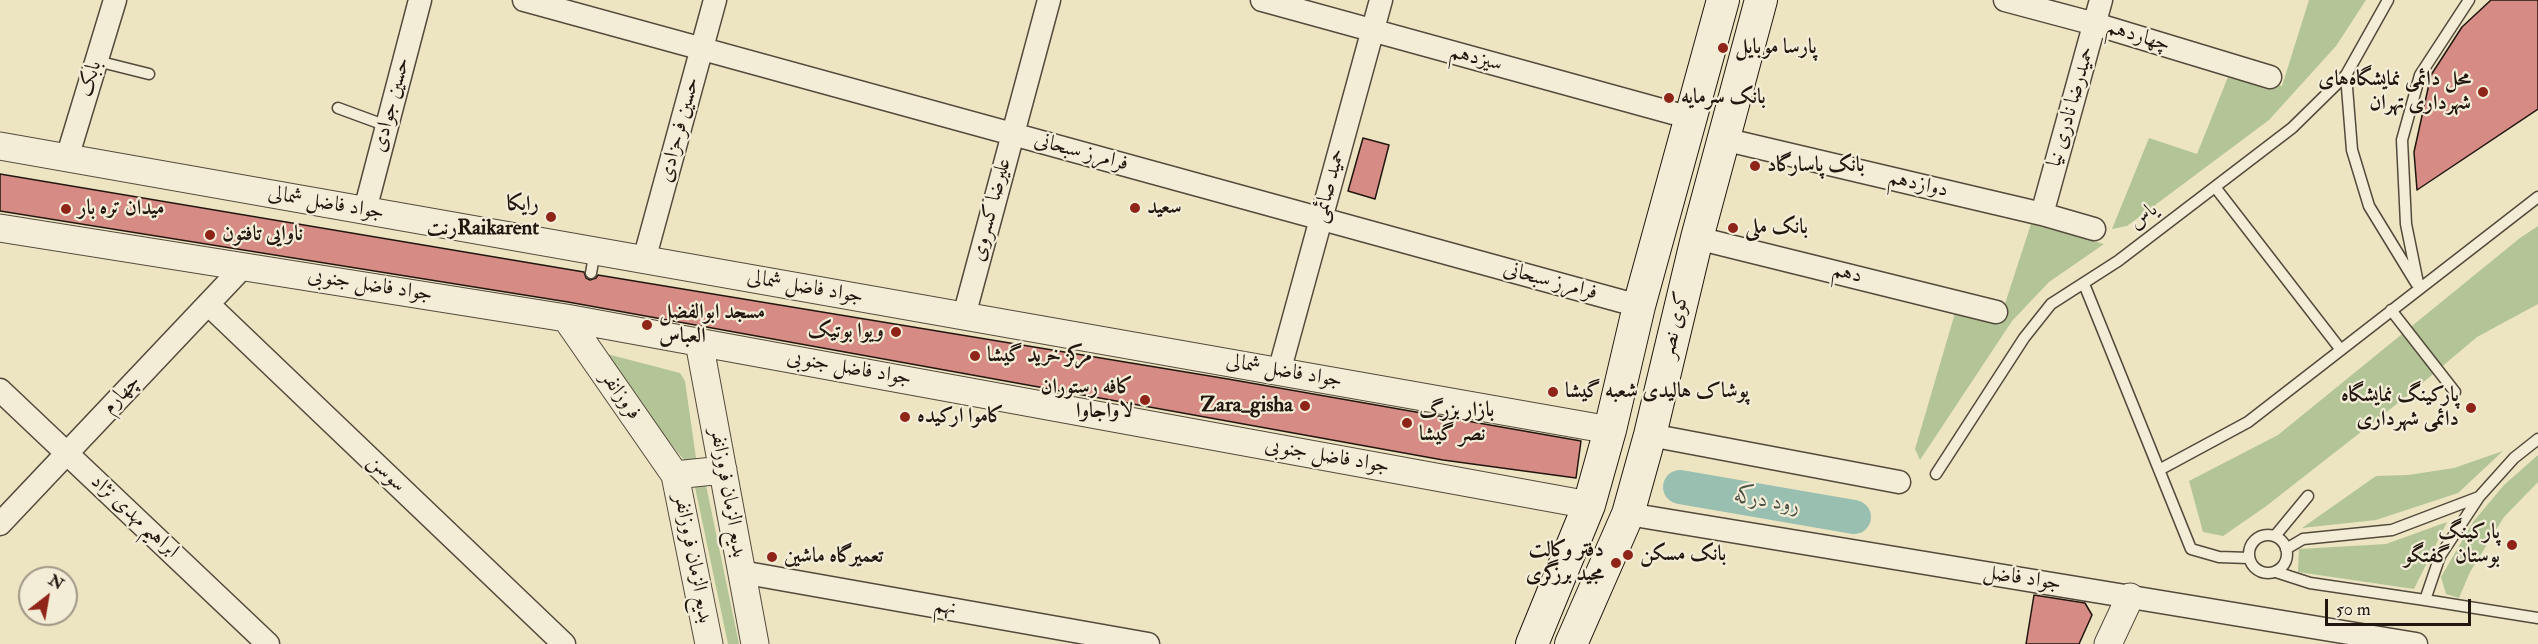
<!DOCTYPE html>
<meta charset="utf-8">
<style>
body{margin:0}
#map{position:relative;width:2538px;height:644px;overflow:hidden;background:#ede4c2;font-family:"IM FELL Double Pica",serif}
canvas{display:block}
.north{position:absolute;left:18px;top:566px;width:60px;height:60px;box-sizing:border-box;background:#f3edd7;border:2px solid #9f9787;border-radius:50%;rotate:31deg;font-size:16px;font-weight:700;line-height:24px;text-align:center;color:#21170f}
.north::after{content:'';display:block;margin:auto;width:21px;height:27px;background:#8f2418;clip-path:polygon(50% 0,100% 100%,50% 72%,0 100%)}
.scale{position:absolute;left:2325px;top:599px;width:146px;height:27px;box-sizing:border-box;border:3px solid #21170f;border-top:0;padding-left:8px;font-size:18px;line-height:21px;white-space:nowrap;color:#21170f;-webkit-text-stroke:4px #f3edd7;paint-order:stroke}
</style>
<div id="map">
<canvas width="2538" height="644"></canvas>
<div class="north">N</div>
<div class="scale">50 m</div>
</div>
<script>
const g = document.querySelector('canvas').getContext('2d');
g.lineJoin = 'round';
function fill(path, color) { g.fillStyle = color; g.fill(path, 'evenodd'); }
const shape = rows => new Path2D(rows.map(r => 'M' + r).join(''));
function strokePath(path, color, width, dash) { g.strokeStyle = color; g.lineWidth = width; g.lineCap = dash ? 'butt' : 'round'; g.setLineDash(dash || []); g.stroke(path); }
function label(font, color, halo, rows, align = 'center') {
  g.font = font + ' "IM FELL Double Pica",Amiri,serif'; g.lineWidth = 4.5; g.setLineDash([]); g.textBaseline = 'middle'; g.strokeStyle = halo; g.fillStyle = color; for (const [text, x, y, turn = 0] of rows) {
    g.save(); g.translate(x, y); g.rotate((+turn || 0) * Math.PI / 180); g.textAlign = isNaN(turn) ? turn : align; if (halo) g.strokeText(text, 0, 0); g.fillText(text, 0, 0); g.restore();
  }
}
const green = shape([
 [2309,0,2366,0,2336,46,2269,120,2127,226,2112,229,2149,138,2197,154,2230,72,2282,86],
 [2031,224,2104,244,2049,282,2012,321,1920,460,1915,449,1955,313,1999,322],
 [2538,226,2538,304,2477,337,2407,396,2265,507,2223,536,2203,532,2189,481,2278,435,2520,238],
 [607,354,680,373,685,381,697,465,690,467,601,361],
 [2503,451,2458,493,2376,520,2302,528,2376,476,2408,475,2454,468],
 [2538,455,2538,482,2504,517,2470,572,2459,598,2446,594,2441,577,2473,522,2504,485],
 [706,485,739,644,728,644,695,487],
 [2447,522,2414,589,2298,572,2299,549,2386,544]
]);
const river = shape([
 [1680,487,1854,517]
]);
const building = shape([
 [2491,0,2538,0,2538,109,2417,190,2414,152,2431,75,2462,27,2491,0],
 [1363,138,1389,145,1375,199,1348,191,1363,138],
 [0,174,584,272,586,278,590,280,596,278,598,275,1228,379,1581,441,1576,478,1443,460,568,302,0,211,0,174],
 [2034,595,2085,603,2092,615,2079,644,2026,644,2034,595]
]);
const service = shape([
 [97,61,149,74],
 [2346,75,2352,150,2369,206,2416,283],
 [338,108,387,126],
 [2215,187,2341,350],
 [591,273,595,251],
 [2084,284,2191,549,2219,557,2249,558],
 [2419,288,2406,224,2402,140,2420,75,2469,0],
 [2391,310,2455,392],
 [2159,470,2248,422,2538,197],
 [1936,474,2024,338,2051,304,2118,261,2292,128,2346,75,2388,0],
 '2249 554a19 19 0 1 1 38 0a19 19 0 1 1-38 0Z',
 [2275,536,2308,496],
 [2286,549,2303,539,2392,530,2479,497],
 [2276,572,2310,583,2425,600,2440,556,2479,497,2514,458,2538,439],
 [2425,600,2538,618]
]);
const minor = shape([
 [524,0,1639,306],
 [1262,0,1691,118],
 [2005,0,2095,24,2270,77],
 [1723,139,2042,214,2094,229],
 [67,158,115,0],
 [365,210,420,0],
 [2042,214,2101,0],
 [1697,238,1996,312],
 [644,260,715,0],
 [208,304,564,644],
 [964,316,1049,0],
 [1279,372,1381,0],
 [0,390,268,644],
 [1650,435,1899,482],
 [1628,514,2416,644],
 [0,524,244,266],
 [741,572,1148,644]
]);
const tertiary = shape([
 [0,146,1610,430],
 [0,228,566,318,1589,505],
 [566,318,675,475,709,644],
 [699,342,755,644],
 [675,475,723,470],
 [2108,644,2130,597]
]);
const secondary = shape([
 [1532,644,1589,505,1610,430,1639,306,1723,0],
 [1571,644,1628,514,1650,435,1697,238,1761,0]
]);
const markers = [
 [1723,48,6,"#8f2418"],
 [2483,92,6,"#8f2418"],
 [1669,98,6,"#8f2418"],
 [1755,166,6,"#8f2418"],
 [1135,208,6,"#8f2418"],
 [66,209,6,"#8f2418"],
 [551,217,6,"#8f2418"],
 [1733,228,6,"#8f2418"],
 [210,235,6,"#8f2418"],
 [647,325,6,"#8f2418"],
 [896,332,6,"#8f2418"],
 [975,356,6,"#8f2418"],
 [1553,392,6,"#8f2418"],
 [1145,400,6,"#8f2418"],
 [1305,406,6,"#8f2418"],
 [2471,408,6,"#8f2418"],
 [905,417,6,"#8f2418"],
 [1407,423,6,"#8f2418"],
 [2512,545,6,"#8f2418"],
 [1628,555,6,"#8f2418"],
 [772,557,6,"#8f2418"],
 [1616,563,6,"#8f2418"]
];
const streetNames = [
 ["چهاردهم",2138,37,17],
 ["سیزدهم",1476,59,15],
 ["بابک",91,79,-73],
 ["حسین جوادی",392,105,-75],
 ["حمیدرضا نادری نیا",2072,107,-74],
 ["حسین فرحزادی",680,130,-75],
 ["فرامرز سبحانی",1081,153,15],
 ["دوازدهم",1918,185,13],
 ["حمید صائمی",1330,186,-75],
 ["جواد فاضل شمالی",326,204,10],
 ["علیرضا کسروی",992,210,-75],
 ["یاس",2144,217,-37],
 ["دهم",1847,274,14],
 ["فرامرز سبحانی",1550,282,15],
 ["جواد فاضل جنوبی",370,286,9],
 ["جواد فاضل شمالی",805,288,10],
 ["کوی نصر",1676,325,-77],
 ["جواد فاضل جنوبی",849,369,10],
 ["جواد فاضل شمالی",1284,372,10],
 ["چهارم",122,395,-47],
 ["فروزانفر",620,396,55],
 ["جواد فاضل جنوبی",1327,457,10],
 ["سوسن",386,474,44],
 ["بدیع‌ الزمان فروزانفر",727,493,80],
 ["ابراهیم مهدی نژاد",134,517,43],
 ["بدیع الزمان فروزانفر",692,559,79],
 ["جواد فاضل",2022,579,9],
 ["نهم",945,608,10]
];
const poiNames = [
 ["پارسا موبایل",1735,48],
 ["محل دائمی نمایشگاه‌های",2471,80,"right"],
 ["شهرداری تهران",2471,104,"right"],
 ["بانک سرمایه",1681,98],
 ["بانک پاسارگاد",1767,166],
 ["رایکا",539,205,"right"],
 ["رنتRaikarent",539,229,"right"],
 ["سعید",1147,208],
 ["میدان تره بار",78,209],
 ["بانک ملی",1745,228],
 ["ناوایی تافتون",222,235],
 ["مسجد ابوالفضل",659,313],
 ["العباس",659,337],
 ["ویوا بوتیک",884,332,"right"],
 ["مرکز خرید گیشا",987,356],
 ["کافه رستوران",1133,388,"right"],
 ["لاواجاوا",1133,412,"right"],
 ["پوشاک هالیدی شعبه گیشا",1565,392],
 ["پارکینگ نمایشگاه",2459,396,"right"],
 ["دائمی شهرداری",2459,420,"right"],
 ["Zara_gisha",1293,406,"right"],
 ["بازار بزرگ",1419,411],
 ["نصر گیشا",1419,435],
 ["کاموا ارکیده",917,417],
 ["پارکینگ",2500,533,"right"],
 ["بوستان گفتگو",2500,557,"right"],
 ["دفتر وکالت",1604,551,"right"],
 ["مجید برزگری",1604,575,"right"],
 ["بانک مسکن",1640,555],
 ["تعمیرگاه ماشین",784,557]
];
const waterNames = [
 ["رود درکه",1767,502,10]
];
fill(green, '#b3c597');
strokePath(river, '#99bfb1', 34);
fill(building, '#d68b84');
strokePath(building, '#21170f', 1.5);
strokePath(service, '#544a3c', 13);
strokePath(minor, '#544a3c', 25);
strokePath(tertiary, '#544a3c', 29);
strokePath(secondary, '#21170f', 34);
strokePath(service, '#f3edd7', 10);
strokePath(minor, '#f3edd7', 22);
strokePath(tertiary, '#f3edd7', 27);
strokePath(secondary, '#f3edd7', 32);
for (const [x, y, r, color] of markers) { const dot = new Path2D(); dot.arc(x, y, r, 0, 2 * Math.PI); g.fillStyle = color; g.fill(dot); strokePath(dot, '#f3edd7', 2); }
label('21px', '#21170f', '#f3edd7', streetNames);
label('bold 21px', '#21170f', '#f3edd7', poiNames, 'left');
label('italic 22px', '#4b5248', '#f3edd7', waterNames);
</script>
